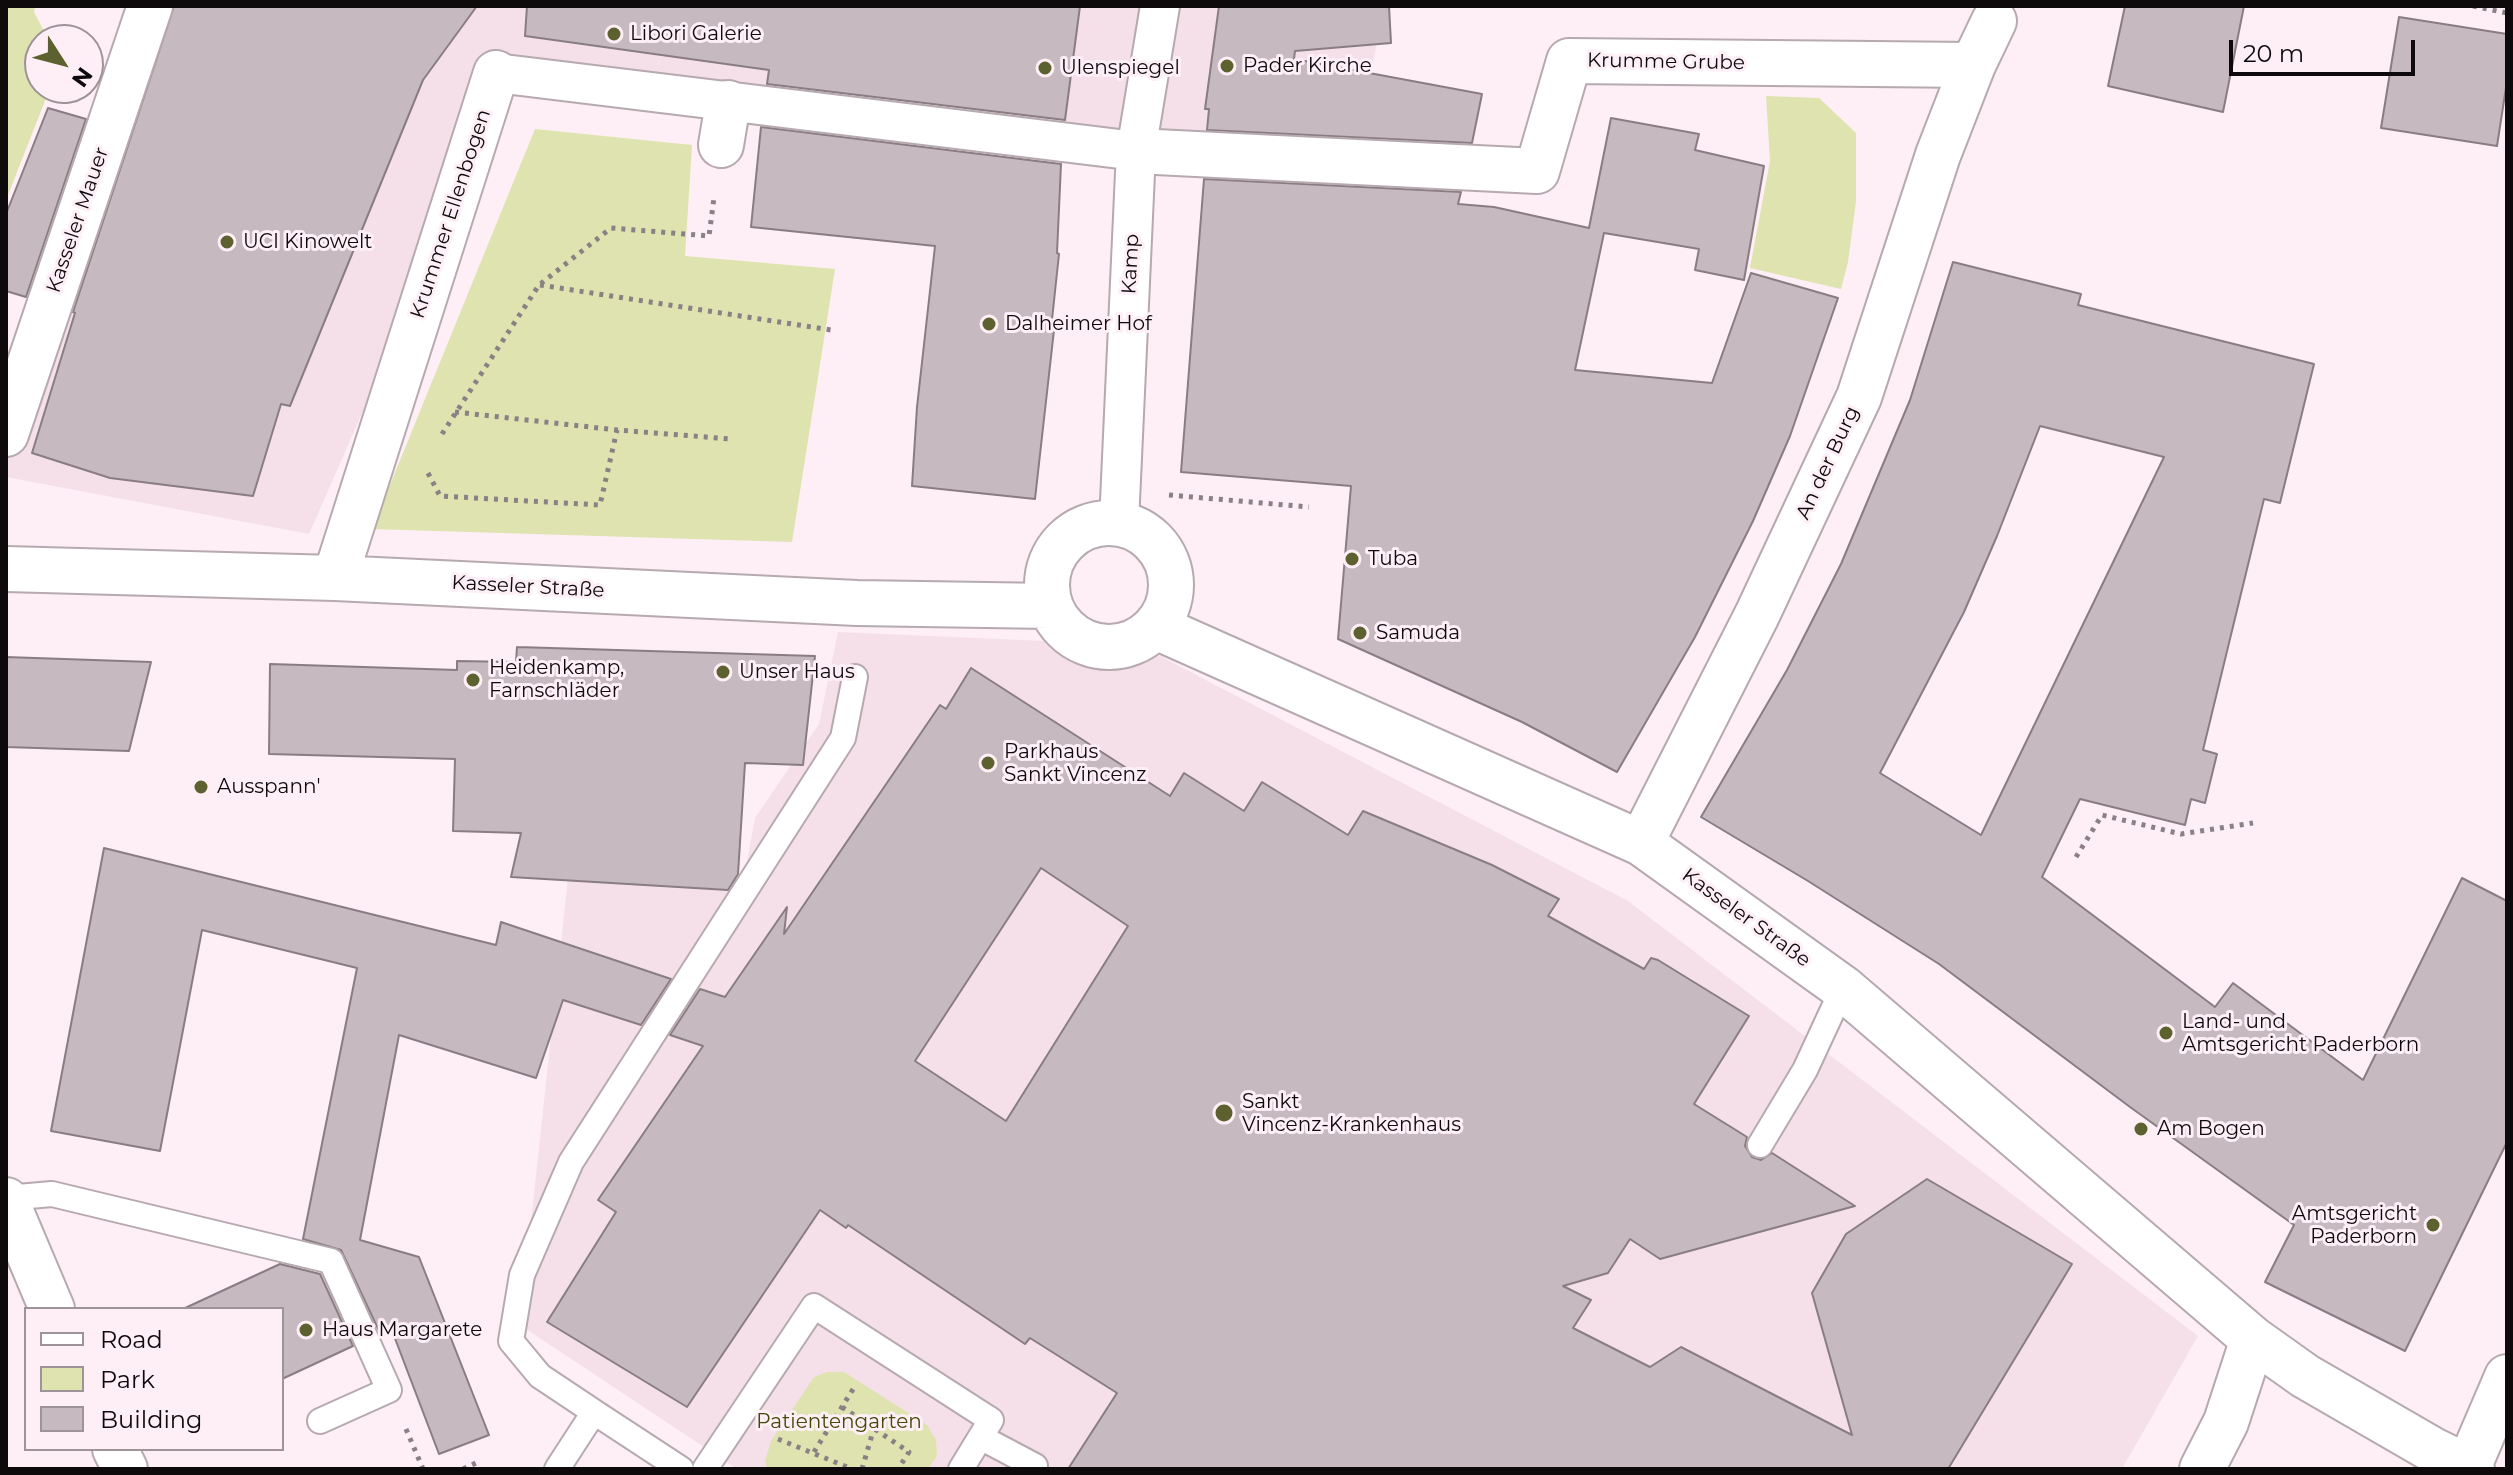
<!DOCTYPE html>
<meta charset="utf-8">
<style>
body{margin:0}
#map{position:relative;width:2513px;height:1475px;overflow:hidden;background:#fdeff5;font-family:Montserrat,sans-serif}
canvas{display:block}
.frame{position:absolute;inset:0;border:8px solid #0e0a0c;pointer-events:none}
.legend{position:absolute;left:24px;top:1307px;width:260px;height:144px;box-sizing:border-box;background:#fdeff5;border:2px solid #9d9398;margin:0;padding:10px 14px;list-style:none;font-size:24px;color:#0e0a0c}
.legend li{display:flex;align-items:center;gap:16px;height:40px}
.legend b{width:40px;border:2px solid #9d9398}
.north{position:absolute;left:24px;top:24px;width:80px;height:80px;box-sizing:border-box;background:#fdeff5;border:2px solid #9d9398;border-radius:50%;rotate:126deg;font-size:22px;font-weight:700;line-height:32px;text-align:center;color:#0e0a0c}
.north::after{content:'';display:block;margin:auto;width:28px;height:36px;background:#5d612f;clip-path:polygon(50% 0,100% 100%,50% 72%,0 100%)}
.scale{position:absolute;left:2229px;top:40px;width:186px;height:36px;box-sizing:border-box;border:4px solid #0e0a0c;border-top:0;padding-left:10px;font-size:24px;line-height:28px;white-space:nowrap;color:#0e0a0c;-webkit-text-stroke:6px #fdeff5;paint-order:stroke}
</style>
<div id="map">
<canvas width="2513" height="1475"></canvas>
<div class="frame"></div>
<ul class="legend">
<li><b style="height:10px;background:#fff"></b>Road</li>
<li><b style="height:22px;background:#dee3af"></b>Park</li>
<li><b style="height:22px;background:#c6b9bf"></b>Building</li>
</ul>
<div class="north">N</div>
<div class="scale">20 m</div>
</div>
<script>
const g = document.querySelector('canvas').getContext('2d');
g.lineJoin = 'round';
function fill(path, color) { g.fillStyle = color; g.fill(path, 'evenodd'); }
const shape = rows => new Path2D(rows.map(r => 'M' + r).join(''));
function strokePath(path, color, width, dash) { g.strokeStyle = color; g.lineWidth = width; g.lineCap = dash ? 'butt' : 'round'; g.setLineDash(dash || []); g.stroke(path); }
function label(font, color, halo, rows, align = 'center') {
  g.font = font + ' Montserrat,sans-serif'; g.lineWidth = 6; g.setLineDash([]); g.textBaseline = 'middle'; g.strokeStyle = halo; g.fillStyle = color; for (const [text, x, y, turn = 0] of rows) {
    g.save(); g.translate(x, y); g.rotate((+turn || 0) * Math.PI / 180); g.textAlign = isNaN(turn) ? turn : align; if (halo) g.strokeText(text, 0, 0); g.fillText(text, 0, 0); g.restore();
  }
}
const built = shape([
 [140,6,1385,6,1355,146,1127,140,518,58,309,534,6,477,6,408],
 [838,632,1139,645,1628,901,2198,1336,2122,1469,737,1469,520,1325,569,868,744,878,755,818,819,724]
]);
const green = shape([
 [6,6,35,6,34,12,45,33,68,40,40,40,40,88,50,88,6,200],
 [1766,96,1819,98,1856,133,1856,201,1848,262,1841,289,1750,268,1770,161],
 [535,129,692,145,685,256,835,269,792,542,372,529],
 [827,1372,844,1372,927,1425,936,1440,937,1456,928,1469,767,1469,765,1461,771,1441,814,1377]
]);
const building = shape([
 [174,6,477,6,423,80,290,406,281,404,253,496,110,478,32,453,75,313,73,312,174,6],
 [527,6,1080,6,1065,120,767,84,769,70,525,36,527,6],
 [1219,6,1389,6,1391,43,1295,51,1294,59,1482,94,1472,143,1207,130,1209,109,1205,109,1219,6],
 [2125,6,2244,6,2223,112,2108,86,2125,6],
 [2399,17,2507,34,2507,81,2497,146,2381,128,2399,17],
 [48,108,86,119,26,297,6,291,6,214,48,108],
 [1611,118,1699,134,1695,150,1764,166,1744,280,1695,270,1699,249,1604,233,1575,370,1712,383,1751,273,1838,298,1790,436,1753,521,1695,637,1617,772,1522,722,1338,639,1351,486,1181,472,1204,179,1461,192,1458,204,1494,207,1589,228,1611,118],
 [761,127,1061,164,1057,253,1059,254,1051,329,1054,330,1035,499,912,486,917,407,935,246,751,227,761,127],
 [1953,262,2081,294,2078,305,2314,364,2280,503,2264,499,2203,750,2217,754,2205,803,2191,799,2185,825,2080,799,2042,877,2215,1007,2233,983,2363,1080,2462,878,2507,901,2507,1142,2405,1351,2265,1282,2294,1225,2130,1107,1939,964,1808,881,1701,817,1787,670,1841,564,1910,400,1953,262],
 [2040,426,2164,457,1981,835,1880,773,1964,612,1997,536,2040,426],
 [517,647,815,656,803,765,745,763,738,874,728,890,511,877,521,833,453,831,455,759,269,754,270,664,457,670,457,661,516,662,517,647],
 [6,657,151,662,129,751,6,747,6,657],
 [971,668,1170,796,1184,773,1244,811,1262,782,1348,835,1363,811,1492,865,1559,899,1548,916,1644,969,1651,958,1658,960,1749,1016,1694,1104,1747,1137,1745,1146,1752,1157,1761,1160,1772,1153,1855,1206,1660,1259,1630,1239,1608,1273,1563,1286,1591,1300,1573,1328,1650,1367,1681,1347,1852,1435,1812,1293,1846,1234,1927,1179,2072,1264,1948,1469,1068,1469,1117,1393,1030,1338,1025,1344,848,1225,846,1228,820,1210,687,1407,547,1322,616,1212,598,1200,703,1046,670,1035,700,989,725,997,787,907,784,934,940,705,946,709,971,668],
 [1041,868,1128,926,1006,1121,915,1061,1041,868],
 [104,848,496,945,501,922,671,979,641,1025,563,1000,536,1078,399,1035,360,1240,419,1257,489,1435,439,1454,391,1328,380,1333,341,1250,303,1239,357,968,202,930,160,1151,51,1131,104,848],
 [280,1264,320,1274,353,1346,282,1379,282,1309,183,1309,280,1264]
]);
const path = shape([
 [2473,6,2507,13],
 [540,285,831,330],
 [455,412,617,430,731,439],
 [442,434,539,285,611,228,709,236,714,198],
 [428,473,440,496,600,505,617,430],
 [1169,495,1309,507],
 [2076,857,2102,815,2181,834,2253,823],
 [842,1407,909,1452,898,1469],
 [406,1429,423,1469],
 [778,1439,852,1469],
 [814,1452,855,1386],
 [463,1469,476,1463,479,1469],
 [862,1469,874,1428]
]);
const service = shape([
 [1760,1145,1805,1070,1843,988],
 [6,1198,52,1194,331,1261,389,1390,320,1421],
 [594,1412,540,1376,511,1341,522,1275,571,1162,843,738,855,677],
 [982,1438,1035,1466],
 [557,1469,594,1412,681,1469],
 [705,1469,814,1306,991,1420,961,1469]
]);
const pedestrian = shape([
 [496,73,1136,151],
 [1119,523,1136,151,1160,6]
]);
const minor = shape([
 [721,145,728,103],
 [1136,151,1537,171,1569,61,1973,65],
 [6,434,150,6],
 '1047 585a62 62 0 1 1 124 0a62 62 0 1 1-124 0Z',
 [6,569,335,578,857,603,1050,606],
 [335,578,496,73],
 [1156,627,1641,843,1843,988,2253,1339,2305,1376,2433,1450,2472,1469],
 [1641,843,1757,615,1859,397,1938,155,1973,65,1994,21],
 [6,1200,52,1309],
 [115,1449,125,1469],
 [2468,1468,2507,1377],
 [2202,1469,2226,1422,2253,1339]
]);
const markers = [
 [614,34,8,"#5d612f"],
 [1227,66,8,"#5d612f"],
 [1045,68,8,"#5d612f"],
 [227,242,8,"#5d612f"],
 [989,324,8,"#5d612f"],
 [1352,559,8,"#5d612f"],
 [1360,633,8,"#5d612f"],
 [723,672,8,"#5d612f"],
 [473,680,8,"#5d612f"],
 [988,763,8,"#5d612f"],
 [201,787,8,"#5d612f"],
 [2166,1033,8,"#5d612f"],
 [1224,1113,10,"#5d612f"],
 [2141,1129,8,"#5d612f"],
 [2433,1225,8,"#5d612f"],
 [306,1330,8,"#5d612f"]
];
const poiNames = [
 ["Libori Galerie",630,34],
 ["Pader Kirche",1243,66],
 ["Ulenspiegel",1061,68],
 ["UCI Kinowelt",243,242],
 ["Dalheimer Hof",1005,324],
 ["Tuba",1368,559],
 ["Samuda",1376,633],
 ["Heidenkamp,",489,668],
 ["Farnschläder",489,691],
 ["Unser Haus",739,672],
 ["Parkhaus",1004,752],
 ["Sankt Vincenz",1004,775],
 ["Ausspann'",217,787],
 ["Land- und",2182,1022],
 ["Amtsgericht Paderborn",2182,1045],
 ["Sankt",1242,1102],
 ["Vincenz-Krankenhaus",1242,1125],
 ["Am Bogen",2157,1129],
 ["Amtsgericht",2417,1214,"right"],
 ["Paderborn",2417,1237,"right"],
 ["Haus Margarete",322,1330]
];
const streetNames = [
 ["Krumme Grube",1666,62,1],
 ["Krummer Ellenbogen",451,214,-72],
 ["Kasseler Mauer",78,220,-71],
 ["Kamp",1131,264,-87],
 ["An der Burg",1828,463,-65],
 ["Kasseler Straße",528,587,3],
 ["Kasseler Straße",1746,918,36]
];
const parkNames = [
 ["Patientengarten",839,1422]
];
fill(built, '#f5e0ea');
fill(green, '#dee3af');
fill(building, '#c6b9bf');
strokePath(building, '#897d83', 2);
strokePath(service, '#b6a9af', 28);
strokePath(pedestrian, '#b6a9af', 42);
strokePath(minor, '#b6a9af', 48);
strokePath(path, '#8a8185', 5, [4, 6]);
strokePath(service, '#fff', 24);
strokePath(pedestrian, '#fff', 38);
strokePath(minor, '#fff', 44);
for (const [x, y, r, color] of markers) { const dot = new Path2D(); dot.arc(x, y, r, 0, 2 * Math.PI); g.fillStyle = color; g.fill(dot); strokePath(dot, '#fdeff5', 3); }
label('20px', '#0e0a0c', '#fdeff5', poiNames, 'left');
label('20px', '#0e0a0c', '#fdeff5', streetNames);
label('20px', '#454808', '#fdeff5', parkNames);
</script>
